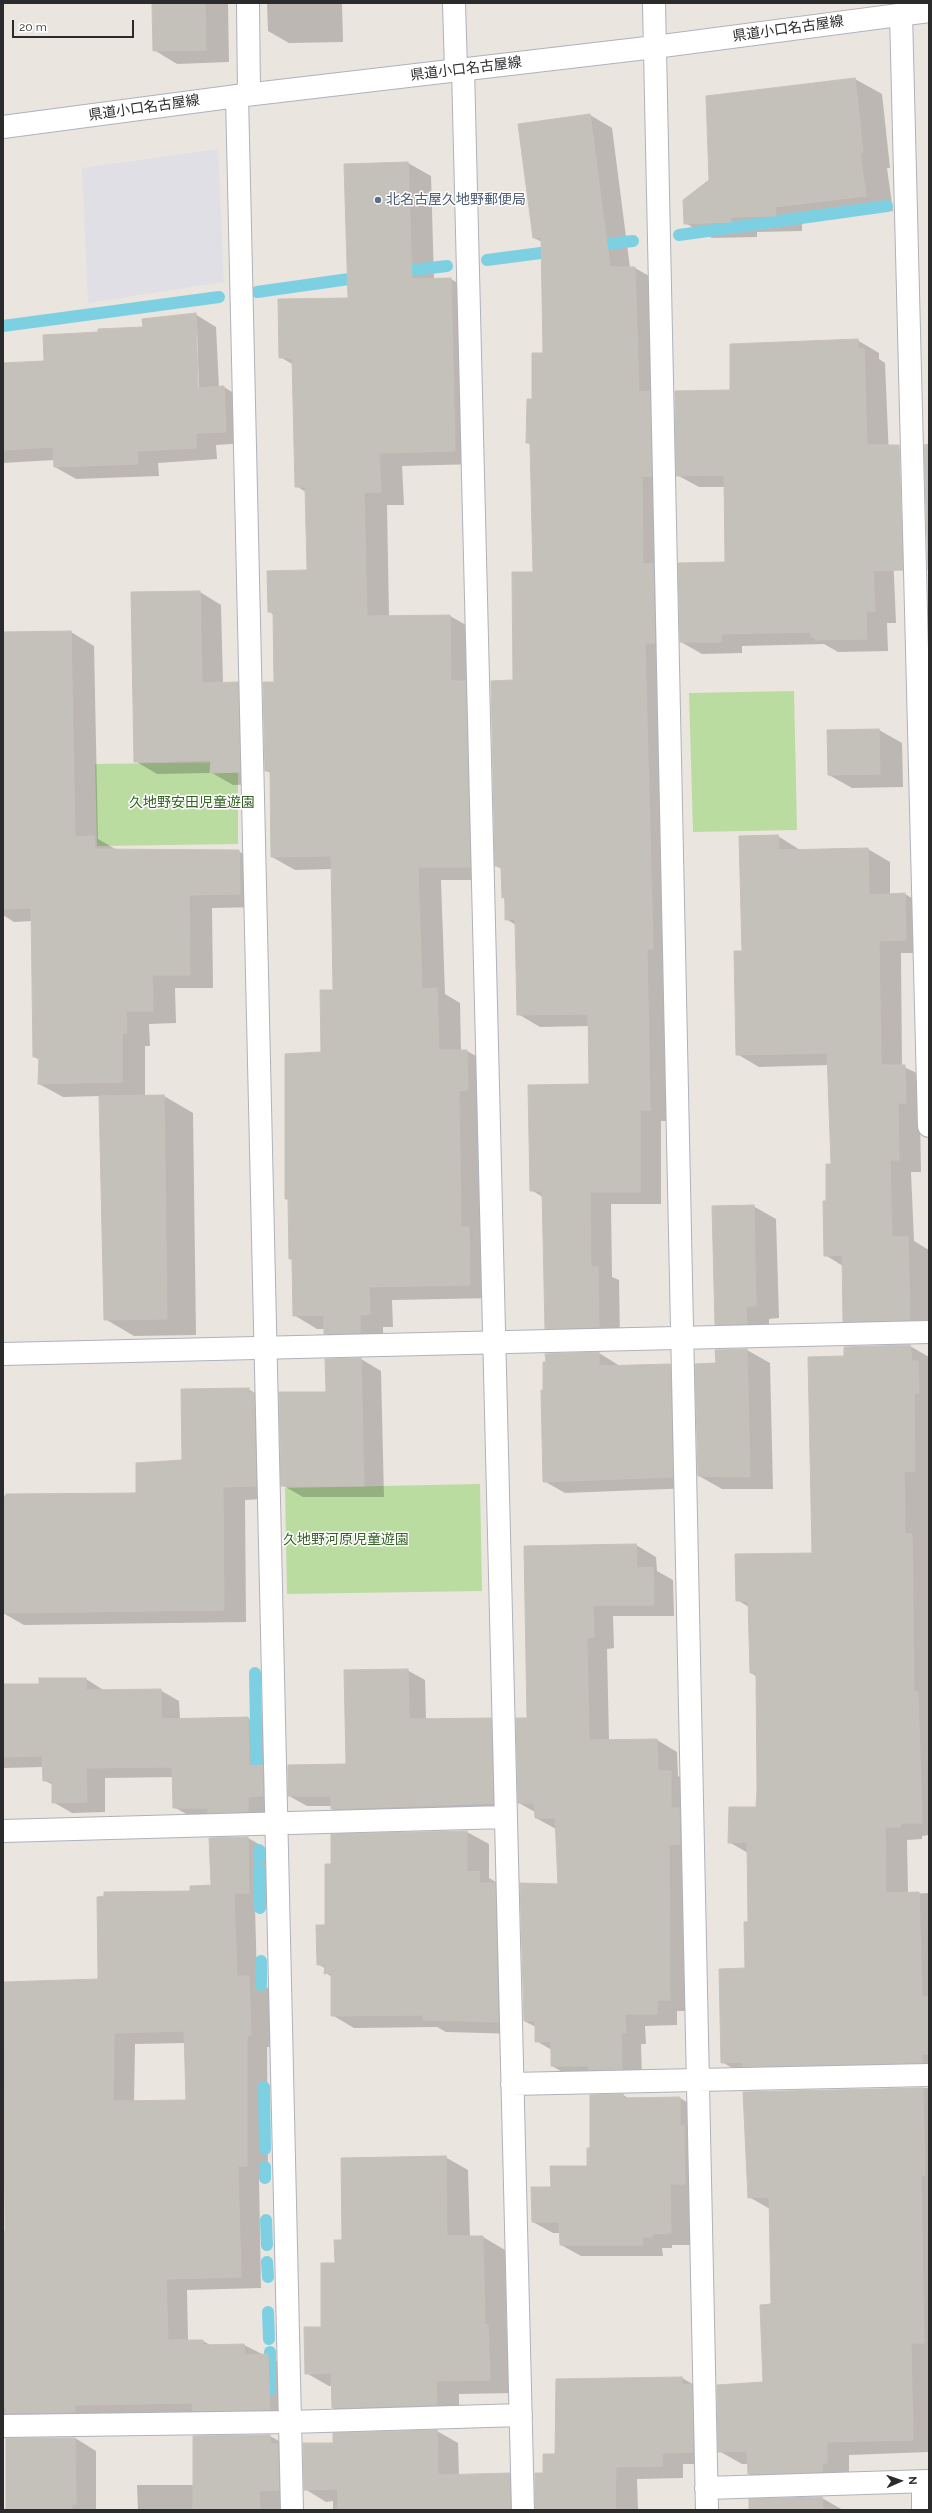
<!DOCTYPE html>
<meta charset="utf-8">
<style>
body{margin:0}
#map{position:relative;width:932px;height:2513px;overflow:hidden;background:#ebe5df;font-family:Raleway,sans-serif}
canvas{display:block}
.frame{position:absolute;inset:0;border:4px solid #2b2b2b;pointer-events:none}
.north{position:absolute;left:880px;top:2461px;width:40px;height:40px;-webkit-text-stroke:3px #fff;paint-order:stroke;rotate:88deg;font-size:11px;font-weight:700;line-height:16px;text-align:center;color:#2b2b2b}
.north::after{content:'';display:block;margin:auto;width:14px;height:18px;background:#2b2b2b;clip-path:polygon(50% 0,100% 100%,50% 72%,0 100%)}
.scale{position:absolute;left:12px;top:20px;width:122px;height:18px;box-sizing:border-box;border:2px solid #2b2b2b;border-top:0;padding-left:5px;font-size:12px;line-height:14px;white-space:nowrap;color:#2b2b2b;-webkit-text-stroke:3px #fff;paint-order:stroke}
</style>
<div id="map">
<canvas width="932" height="2513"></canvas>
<div class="frame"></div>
<div class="north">N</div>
<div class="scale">20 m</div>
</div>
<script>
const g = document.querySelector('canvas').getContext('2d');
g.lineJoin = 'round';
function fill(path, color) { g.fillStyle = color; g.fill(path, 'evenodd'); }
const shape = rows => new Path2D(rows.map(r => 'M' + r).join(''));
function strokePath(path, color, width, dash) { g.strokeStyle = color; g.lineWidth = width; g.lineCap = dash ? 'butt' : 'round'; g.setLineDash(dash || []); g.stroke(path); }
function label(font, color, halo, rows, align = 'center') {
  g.font = font + ' Raleway,"Noto Sans JP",sans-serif'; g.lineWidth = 3; g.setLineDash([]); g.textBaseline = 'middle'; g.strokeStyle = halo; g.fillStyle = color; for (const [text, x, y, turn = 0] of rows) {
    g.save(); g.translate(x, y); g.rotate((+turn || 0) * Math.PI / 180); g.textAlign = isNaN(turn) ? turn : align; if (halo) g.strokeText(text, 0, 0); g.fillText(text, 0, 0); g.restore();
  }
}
const industrial = shape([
 [218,149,224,282,88,303,82,168]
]);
const green = shape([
 [794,691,797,830,693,832,689,693],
 [238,762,238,844,97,846,95,764],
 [480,1484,482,1591,287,1594,285,1488]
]);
const shadow = shape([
 [153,3,228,3,229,62,177,64,154,50],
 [267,3,342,3,343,42,289,43,268,31],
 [855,79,882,94,890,168,887,168,893,211,802,222,802,231,757,232,757,237,712,238,685,223,710,181,707,97],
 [590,115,612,128,630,268,635,268,656,280,671,1121,661,1121,661,1204,611,1204,612,1277,619,1280,620,1339,567,1340,546,1328,543,1197,531,1190,590,1085,589,1026,540,1027,518,1014,516,925,506,919,502,869,496,866,514,681,534,573,531,445,527,442,533,400,544,354,542,242,534,238,519,125],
 [408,163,431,176,434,280,451,279,474,293,478,464,402,466,404,505,387,505,389,617,450,616,473,629,493,880,441,880,445,994,460,1003,461,1051,467,1051,490,1064,493,1298,392,1300,393,1327,383,1327,383,1346,349,1347,325,1333,325,1329,317,1329,294,1315,293,1260,290,1258,289,1200,286,1199,322,1053,334,991,332,869,295,870,272,857,271,773,266,771,275,683,274,615,268,611,308,571,306,492,296,486,294,365,280,357,349,299],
 [195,314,216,327,219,388,224,387,245,400,247,443,216,445,217,459,158,463,159,476,76,479,55,467,54,460,3,463,3,364,45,362,99,333,144,327],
 [195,327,197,327,199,393,197,393],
 [857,340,879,353,879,359,885,363,896,623,887,623,888,651,838,652,824,644,742,646,742,653,702,654,681,642,726,563,725,487,699,487,677,475,731,391],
 [200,592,221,605,223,684,238,683,259,696,261,784,233,785,212,773,157,774,135,761],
 [71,632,94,646,98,839,117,850,238,851,262,864,263,907,212,908,213,988,175,988,176,1023,149,1024,150,1046,145,1046,145,1096,164,1096,193,1113,196,1335,134,1336,105,1319,100,1096,63,1097,39,1084,40,1060,34,1057,32,921,14,922,3,915,3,633],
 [879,730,902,743,903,787,852,788,829,775,828,731],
 [778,836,800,850,868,849,890,862,890,895,905,894,927,907,928,953,901,953,902,1066,927,1078,920,1115,921,1172,911,1172,914,1241,929,1250,929,1332,866,1334,844,1321,843,1266,825,1255,827,1202,832,1165,829,1065,759,1067,737,1054,744,952,740,837],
 [753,1206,776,1219,779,1318,769,1319,769,1336,739,1337,716,1324],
 [910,1346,929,1357,929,1835,922,1836,922,1839,907,1840,908,1894,929,1893,929,2076,744,2075,722,2062,746,1969,749,1923,748,1853,729,1842,757,1808,757,1677,751,1673,749,1607,737,1600,813,1554,845,1357],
 [747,1350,770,1363,773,1489,722,1489,699,1476,717,1364],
 [599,1353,620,1366,670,1365,691,1377,693,1488,565,1493,544,1481],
 [361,1359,381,1371,384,1497,303,1497,282,1485,328,1393],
 [248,1389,271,1402,278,1498,245,1500,246,1622,24,1625,3,1613,3,1496,137,1494,183,1461],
 [636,1545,656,1557,657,1571,673,1580,674,1616,613,1616,614,1648,607,1649,609,1741,657,1740,677,1752,678,1776,691,1784,690,2011,677,2011,677,2025,645,2026,646,2044,641,2044,642,2080,573,2078,552,2066,552,2050,536,2041,536,2027,524,2021,559,1885,556,1829,536,1818,535,1812,519,1803,528,1719,525,1547],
 [407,1670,425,1680,426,1720,491,1719,509,1730,511,1813,350,1819,332,1809,332,1806,307,1806,289,1796,347,1765],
 [86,1679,105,1691,160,1690,179,1701,180,1719,248,1718,267,1729,267,1822,193,1818,174,1807,174,1777,105,1778,105,1812,72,1813,53,1802,53,1785,44,1780,43,1767,3,1768,3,1685,40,1685],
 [467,1832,489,1844,489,1878,501,1885,520,2034,446,2032,437,2027,354,2028,332,2015,332,1977,326,1973,326,1969,318,1964,326,1926,332,1865],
 [248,1838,269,1850,270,1904,255,1905,257,1982,270,1989,272,2047,267,2047,268,2178,259,2178,261,2288,187,2290,188,2341,203,2341,212,2346,244,2345,288,2367,290,2421,3,2419,3,2232,6,2232,3,2146,3,1983,99,1980,191,1892,212,1886,210,1839],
 [185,2043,187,2101,134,2102,135,2044],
 [929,2088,929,2452,849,2455,849,2475,771,2486,749,2474,749,2464,742,2464,719,2451,764,2383,772,2305,770,2209,749,2197,744,2092],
 [623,2095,630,2099,680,2098,700,2110,691,2245,672,2245,672,2248,662,2248,663,2256,581,2256,561,2245,560,2233,553,2233,533,2222,552,2188,588,2166,591,2149],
 [445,2157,468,2170,470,2237,483,2237,505,2250,507,2337,511,2339,513,2393,459,2394,459,2418,356,2421,333,2408,332,2386,329,2386,306,2373,322,2328,343,2241],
 [682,2378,703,2390,714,2464,683,2464,683,2478,637,2479,638,2510,535,2510,544,2474,556,2455,557,2380],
 [437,2431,458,2443,459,2475,509,2474,530,2487,531,2510,333,2510,333,2501,326,2502,305,2489,334,2444],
 [270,2436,291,2448,300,2502,280,2502,280,2510,138,2510,137,2485,194,2485,194,2437],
 [75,2438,96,2451,96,2510,3,2510,7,2508],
 [822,2498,843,2510,750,2510,750,2500]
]);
const stream = shape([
 [679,235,887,206],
 [592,246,633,241],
 [487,260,556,251],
 [397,272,447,266],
 [257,292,363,277],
 [3,326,219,297],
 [255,1673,257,1782],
 [259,1850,259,1858],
 [259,1868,260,1908],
 [261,1961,261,1985],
 [264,2087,265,2149],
 [265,2167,265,2178],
 [266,2220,267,2245],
 [267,2262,268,2277],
 [268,2312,269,2339],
 [270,2352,270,2390]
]);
const building = shape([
 [152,3,205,3,206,50,153,51,152,3],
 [855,78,863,152,860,153,866,196,775,207,776,216,730,217,731,222,684,224,683,200,709,180,706,96,855,78],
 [590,114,610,267,635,267,639,392,650,391,652,476,642,476,643,564,653,564,655,643,645,643,653,949,647,949,650,1110,640,1110,640,1192,590,1192,591,1267,598,1267,599,1327,545,1329,542,1191,530,1191,528,1085,589,1084,588,1014,517,1015,515,919,505,920,505,897,502,898,501,866,495,866,491,681,513,680,512,572,533,572,530,443,526,443,527,399,532,399,532,353,543,353,541,237,533,238,518,124,590,114],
 [408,162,412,279,451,278,455,451,379,453,381,492,364,492,367,616,450,615,451,681,466,681,470,867,418,867,422,989,437,988,439,1050,467,1050,468,1090,459,1091,461,1227,469,1227,470,1285,369,1287,370,1314,360,1315,360,1333,324,1334,324,1315,293,1316,292,1259,289,1259,288,1199,285,1199,285,1054,321,1052,320,990,333,990,331,856,271,857,270,771,265,771,263,682,274,682,273,612,268,612,267,571,307,570,305,487,295,487,292,358,279,358,278,299,348,298,344,164,408,162],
 [196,313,198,388,224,386,226,432,196,433,196,448,137,451,138,464,54,467,53,447,3,450,3,363,44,361,43,335,98,332,98,329,143,327,142,319,196,313],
 [858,339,858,349,864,349,867,445,899,445,903,570,873,571,875,611,866,611,867,639,815,640,815,637,811,637,811,632,721,634,721,642,680,642,678,563,725,562,724,475,676,476,675,391,730,390,730,344,858,339],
 [929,444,929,570,928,570,924,445,929,444],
 [200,591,202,683,238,682,240,772,210,773,211,760,134,762,131,592,200,591],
 [71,631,75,837,94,836,95,849,239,850,240,894,189,895,190,975,152,975,153,1011,126,1011,127,1033,122,1033,122,1082,38,1084,39,1057,33,1057,31,908,3,909,3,632,71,631],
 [879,729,880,774,828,775,827,730,879,729],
 [778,835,779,850,868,848,869,895,905,893,906,940,879,941,881,1065,905,1065,906,1103,898,1103,899,1160,890,1160,892,1237,908,1237,910,1320,843,1322,842,1255,824,1256,823,1201,826,1201,826,1164,831,1164,827,1053,736,1055,734,951,742,951,739,836,778,835],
 [164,1095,167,1319,104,1320,99,1096,164,1095],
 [754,1205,756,1306,746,1306,747,1324,715,1325,712,1206,754,1205],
 [910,1345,912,1361,918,1361,919,1393,914,1393,915,1471,904,1472,905,1534,912,1534,914,1692,918,1692,922,1823,900,1823,900,1827,885,1827,886,1893,919,1892,922,1997,929,1997,929,2054,922,2054,922,2063,743,2067,743,2062,721,2063,719,1969,745,1968,744,1922,748,1922,747,1842,728,1843,729,1807,756,1807,757,1791,756,1673,750,1673,748,1601,736,1601,735,1554,812,1553,808,1357,844,1356,844,1347,910,1345],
 [747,1349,750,1477,698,1476,695,1364,716,1363,715,1350,747,1349],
 [599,1352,599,1366,670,1364,673,1477,543,1482,541,1390,543,1390,543,1362,546,1362,545,1354,599,1352],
 [361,1358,364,1486,281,1486,279,1392,326,1392,325,1359,361,1358],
 [249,1388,249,1393,254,1393,256,1486,223,1487,224,1610,3,1613,3,1498,5,1498,6,1494,136,1493,136,1463,182,1460,181,1389,249,1388],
 [636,1544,637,1568,653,1567,654,1605,593,1605,594,1637,587,1638,589,1740,657,1739,658,1771,671,1771,671,1808,679,1808,680,1844,669,1845,670,2000,657,2000,657,2014,625,2014,626,2033,621,2033,622,2069,589,2070,589,2066,551,2066,551,2041,535,2042,535,2021,524,2021,520,1883,558,1884,555,1818,535,1818,534,1803,518,1803,516,1718,527,1718,524,1546,636,1544],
 [408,1669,409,1719,491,1718,493,1803,331,1809,331,1796,288,1796,288,1765,346,1764,344,1670,408,1669],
 [39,1678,86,1678,86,1690,161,1689,161,1719,248,1717,249,1766,263,1765,263,1796,248,1797,248,1812,208,1813,208,1808,173,1808,172,1767,86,1768,87,1802,52,1803,52,1781,43,1781,42,1756,3,1757,3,1684,39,1684,39,1678],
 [467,1831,467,1872,480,1871,479,1883,495,1883,498,2022,423,2020,423,2015,331,2016,331,1973,324,1974,325,1965,317,1965,316,1925,325,1925,325,1864,331,1864,331,1834,467,1831],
 [248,1837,249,1893,234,1893,237,1976,249,1976,251,2035,247,2036,247,2166,238,2166,241,2277,166,2279,168,2340,203,2340,203,2345,244,2344,245,2355,268,2354,270,2410,193,2411,193,2403,82,2405,74,2405,75,2412,6,2413,6,2407,3,2407,3,2231,5,2231,3,1982,98,1979,97,1897,104,1896,104,1892,190,1891,190,1886,211,1885,209,1838,248,1837],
 [184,2031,186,2100,113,2101,114,2033,184,2031],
 [923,2088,925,2175,921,2175,924,2343,911,2343,913,2440,827,2442,827,2463,822,2463,822,2472,748,2474,747,2451,718,2452,717,2385,763,2382,760,2305,771,2304,769,2197,748,2198,743,2092,923,2088],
 [623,2094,623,2098,680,2097,680,2126,684,2126,685,2184,670,2184,671,2233,652,2234,652,2237,642,2237,643,2245,560,2245,559,2222,532,2222,531,2187,551,2187,550,2166,587,2166,587,2148,590,2148,590,2095,623,2094],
 [446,2156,447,2236,483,2236,485,2325,488,2325,490,2380,436,2381,437,2405,332,2408,331,2373,305,2374,304,2327,321,2327,321,2263,335,2263,334,2240,342,2240,341,2158,446,2156],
 [682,2377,682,2385,692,2385,693,2452,662,2453,662,2466,616,2467,615,2510,535,2510,535,2473,543,2473,543,2454,555,2454,556,2379,682,2377],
 [437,2430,438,2475,510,2473,510,2510,338,2510,338,2489,304,2490,303,2443,333,2443,333,2433,437,2430],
 [270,2435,271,2444,278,2444,279,2490,259,2491,260,2510,193,2510,193,2436,270,2435],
 [6,2438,75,2438,76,2504,72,2504,72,2510,6,2510,6,2438],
 [822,2497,823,2510,749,2510,749,2499,822,2497]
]);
const service = shape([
 [920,2481,920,2510]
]);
const minor = shape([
 [248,3,249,94],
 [454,3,456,70],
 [654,3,707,2510],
 [901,14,929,1126],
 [463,69,523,2510],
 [237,96,292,2510],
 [3,1831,505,1817],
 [512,2084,929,2075],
 [3,2426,290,2422,521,2415],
 [706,2488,929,2481]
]);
const tertiary = shape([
 [3,1354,929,1332]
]);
const secondary = shape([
 [3,127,237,96,655,47,929,11]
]);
const markers = [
 [378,200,4,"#5c6f8a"]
];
const streetNames = [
 ["県道小口名古屋線",788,29,-8],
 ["県道小口名古屋線",466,69,-7],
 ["県道小口名古屋線",144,108,-8]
];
const serviceNames = [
 ["北名古屋久地野郵便局",386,200]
];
const parkNames = [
 ["久地野安田児童遊園",192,803],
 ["久地野河原児童遊園",346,1540]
];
fill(industrial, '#e0dfe5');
fill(green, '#badca1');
fill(shadow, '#0003');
strokePath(stream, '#7dcfe2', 12);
fill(building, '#c4c0ba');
strokePath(building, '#c7c1b9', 1);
strokePath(service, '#afb2ba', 18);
strokePath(minor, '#afb2ba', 24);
strokePath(tertiary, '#afb2ba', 24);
strokePath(secondary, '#afb2ba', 24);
strokePath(service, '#fff', 16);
strokePath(minor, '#fff', 22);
strokePath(tertiary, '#fff', 22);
strokePath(secondary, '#fff', 22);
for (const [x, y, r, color] of markers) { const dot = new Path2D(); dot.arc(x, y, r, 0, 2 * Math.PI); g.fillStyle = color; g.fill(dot); strokePath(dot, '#fff', 1.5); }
label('14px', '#2b2b2b', '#fff', streetNames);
label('14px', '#4e5e75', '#fff', serviceNames, 'left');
label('14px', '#346122', '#fff', parkNames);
</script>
